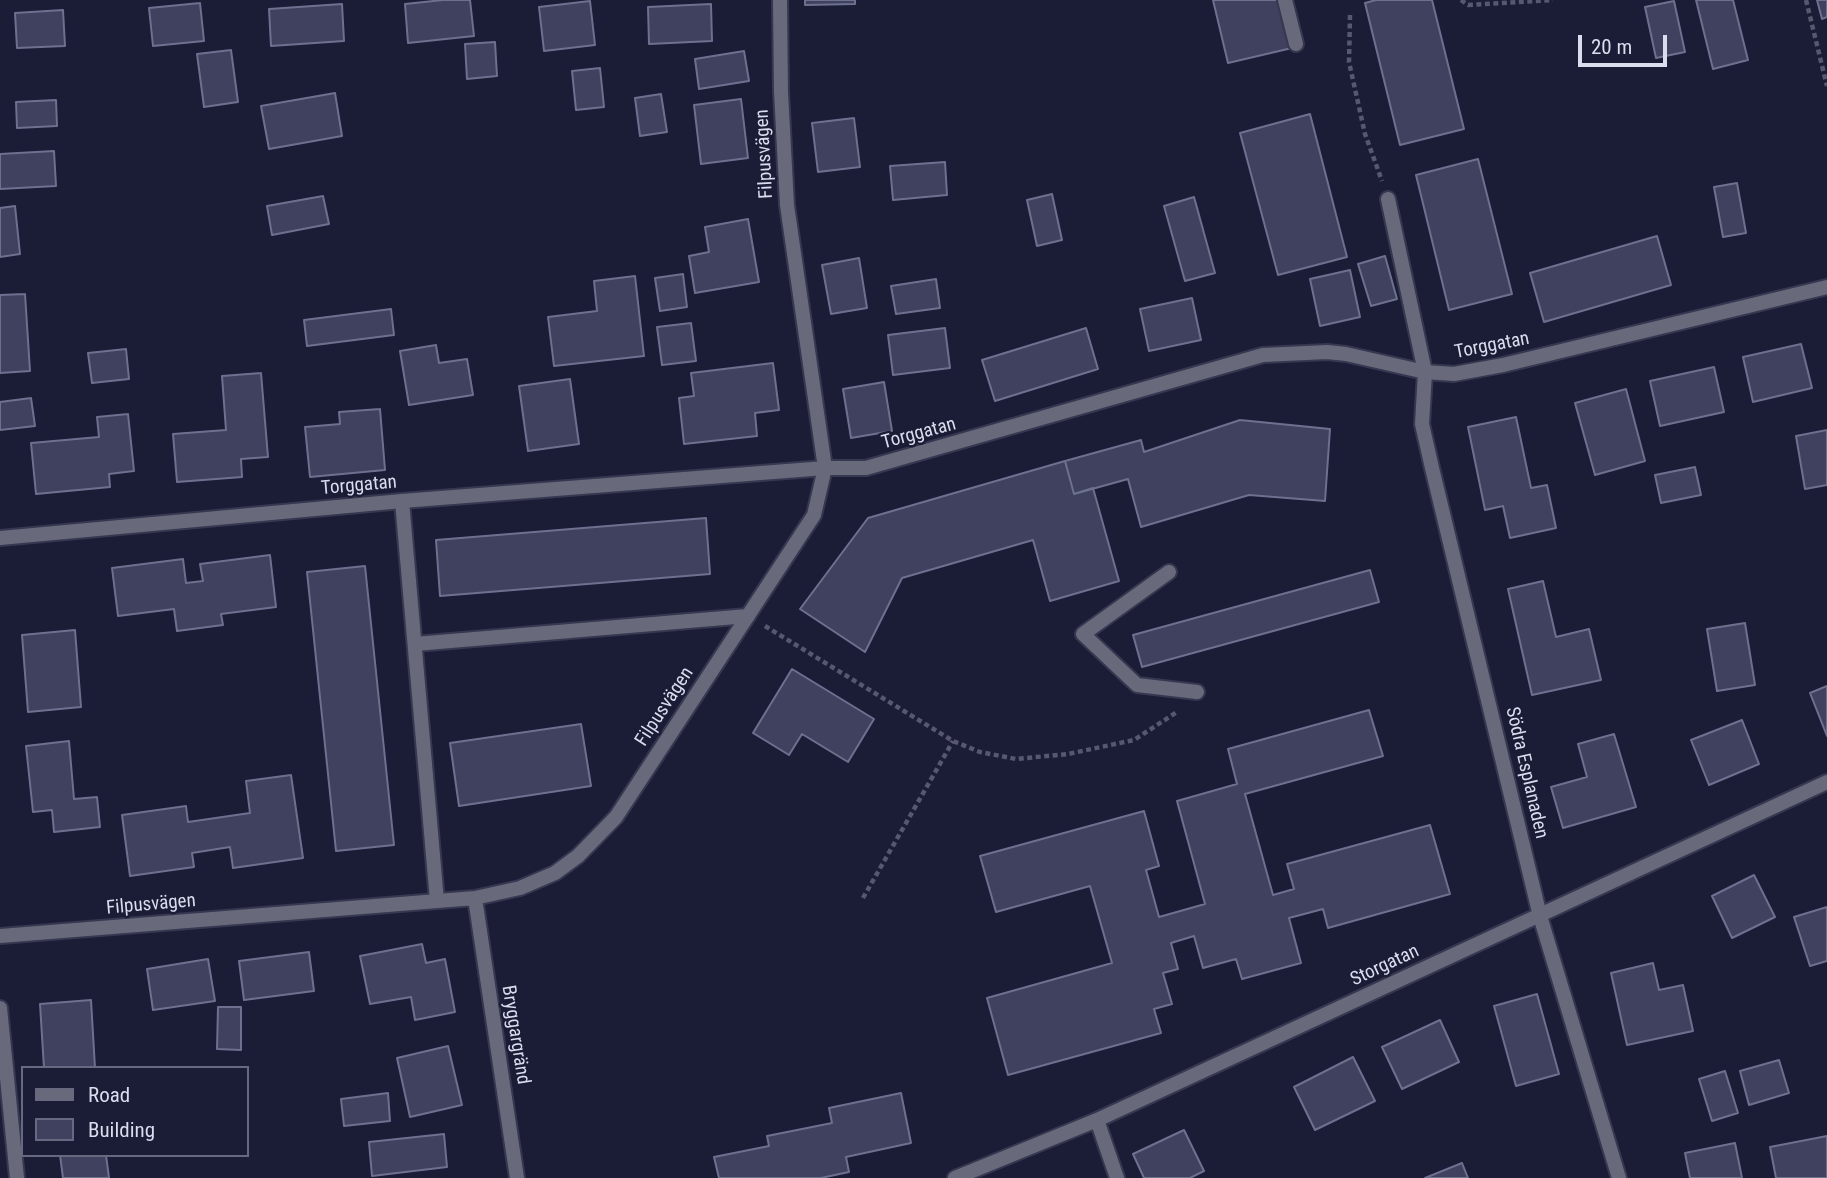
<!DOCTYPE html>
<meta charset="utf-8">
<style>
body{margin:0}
#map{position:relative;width:1827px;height:1178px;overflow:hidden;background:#1b1c36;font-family:"Roboto Condensed",sans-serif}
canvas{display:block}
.legend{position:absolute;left:21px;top:1066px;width:228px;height:91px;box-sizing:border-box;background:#1b1c36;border:2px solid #686980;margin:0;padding:9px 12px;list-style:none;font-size:21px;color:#dbddef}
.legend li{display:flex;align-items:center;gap:14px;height:35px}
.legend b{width:35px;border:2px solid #686980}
.scale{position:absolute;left:1578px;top:35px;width:89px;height:32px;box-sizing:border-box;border:4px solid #dbddef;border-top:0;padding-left:9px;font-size:21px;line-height:24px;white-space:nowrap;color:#dbddef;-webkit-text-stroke:5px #1b1c36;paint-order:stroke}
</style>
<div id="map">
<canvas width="1827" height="1178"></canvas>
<ul class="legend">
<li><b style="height:9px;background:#68697b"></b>Road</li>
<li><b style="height:19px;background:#3f415e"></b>Building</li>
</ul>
<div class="scale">20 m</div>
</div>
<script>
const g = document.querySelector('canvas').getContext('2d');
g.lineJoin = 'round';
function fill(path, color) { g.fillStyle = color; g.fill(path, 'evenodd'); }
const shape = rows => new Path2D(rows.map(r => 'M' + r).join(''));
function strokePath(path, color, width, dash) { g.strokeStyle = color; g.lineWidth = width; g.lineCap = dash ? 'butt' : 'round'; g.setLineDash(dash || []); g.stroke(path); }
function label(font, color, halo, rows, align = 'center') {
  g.font = font + ' "Roboto Condensed",sans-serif'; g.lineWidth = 5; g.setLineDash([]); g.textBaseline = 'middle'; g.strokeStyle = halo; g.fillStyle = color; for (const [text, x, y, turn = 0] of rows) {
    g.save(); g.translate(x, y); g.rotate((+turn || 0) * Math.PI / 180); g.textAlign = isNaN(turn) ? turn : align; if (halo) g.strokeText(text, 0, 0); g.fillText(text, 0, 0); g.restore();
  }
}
const building = shape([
 [443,0,470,0,474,36,408,43,405,4,443,0],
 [805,0,855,0,855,4,805,5,805,0],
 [1213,0,1281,0,1292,48,1228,63,1213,0],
 [1376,0,1432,0,1464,129,1400,145,1365,3,1376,0],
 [1696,0,1733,0,1748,60,1713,69,1696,0],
 [1817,0,1827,0,1827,17,1822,19,1817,0],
 [590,1,595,45,544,51,539,7,590,1],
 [1674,1,1685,52,1656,58,1645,7,1674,1],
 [200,3,204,41,153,46,149,8,200,3],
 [342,4,344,41,271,46,269,9,342,4],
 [711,4,712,41,649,44,648,7,711,4],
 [63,10,65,46,17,48,15,13,63,10],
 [495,42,497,76,467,79,465,44,495,42],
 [231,50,238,102,204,107,197,54,231,50],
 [744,51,749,81,699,89,695,59,744,51],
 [600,68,604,107,576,110,572,71,600,68],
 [335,93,342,136,269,149,261,106,335,93],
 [661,94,667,132,640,136,635,98,661,94],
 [741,99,748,158,701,164,694,105,741,99],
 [56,100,57,126,17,128,16,102,56,100],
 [1310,114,1347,257,1278,275,1240,133,1310,114],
 [854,118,860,167,818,172,812,123,854,118],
 [54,151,56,186,0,189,0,154,54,151],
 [1478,159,1512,294,1449,310,1416,175,1478,159],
 [945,162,947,195,893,200,890,166,945,162],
 [1737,183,1746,233,1723,237,1714,187,1737,183],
 [1052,194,1062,240,1037,246,1027,200,1052,194],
 [323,196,329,224,272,235,267,206,323,196],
 [1194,197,1215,273,1185,281,1164,206,1194,197],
 [15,206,20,254,0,257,0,208,15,206],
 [748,219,759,282,695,293,689,256,709,252,705,227,748,219],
 [1657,236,1671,285,1544,322,1530,273,1657,236],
 [1385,256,1397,299,1371,306,1358,264,1385,256],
 [859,258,867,308,831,314,822,265,859,258],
 [1350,270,1360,317,1320,326,1310,279,1350,270],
 [683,274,687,307,660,311,655,278,683,274],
 [635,276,644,356,554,366,548,317,597,311,594,281,635,276],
 [936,279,940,308,896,314,891,286,936,279],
 [25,294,30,371,0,373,0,295,25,294],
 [1192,298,1201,340,1149,351,1140,309,1192,298],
 [391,309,394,335,307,346,304,320,391,309],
 [691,323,696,361,662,365,657,327,691,323],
 [945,328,950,368,893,375,888,335,945,328],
 [1086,328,1098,369,995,401,982,360,1086,328],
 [1801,344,1812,388,1753,402,1743,357,1801,344],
 [436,345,439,363,467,359,473,395,409,405,400,351,436,345],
 [126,349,129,379,92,383,88,353,126,349],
 [773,363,779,410,755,413,757,436,684,444,679,398,694,396,691,373,773,363],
 [1714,367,1724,412,1660,426,1650,381,1714,367],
 [261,373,268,457,241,459,242,477,177,482,173,434,226,430,222,376,261,373],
 [570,379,579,444,528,451,519,386,570,379],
 [884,382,892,431,851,438,843,389,884,382],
 [1626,389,1645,461,1595,475,1575,403,1626,389],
 [31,398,35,426,0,430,0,402,31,398],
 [380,409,385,470,310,477,305,427,340,424,339,412,380,409],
 [128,414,134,471,109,474,110,487,36,494,31,443,99,437,97,417,128,414],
 [1516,417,1531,488,1547,485,1556,528,1510,538,1503,506,1485,510,1468,427,1516,417],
 [1240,420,1330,429,1325,501,1249,495,1141,527,1128,479,1074,494,1065,461,1141,440,1144,452,1240,420],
 [1827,430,1827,485,1805,489,1796,436,1827,430],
 [1065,461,1074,494,1093,488,1119,581,1050,601,1033,540,902,578,865,652,800,609,868,518,1065,461],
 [1695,467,1701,495,1661,503,1655,475,1695,467],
 [706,518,710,574,440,596,436,540,706,518],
 [270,555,276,607,221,614,223,625,177,631,174,609,118,616,112,568,183,559,186,583,203,581,200,564,270,555],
 [365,566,394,845,336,851,307,572,365,566],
 [1370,570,1379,602,1142,667,1133,635,1370,570],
 [1543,581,1556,637,1589,629,1601,680,1532,695,1508,589,1543,581],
 [1745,623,1755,685,1717,691,1707,629,1745,623],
 [75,630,81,707,28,712,22,635,75,630],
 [792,669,874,719,848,762,802,734,789,755,753,733,792,669],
 [1827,686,1827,736,1810,693,1827,686],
 [1369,710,1383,756,1245,794,1273,895,1294,889,1287,864,1430,825,1450,894,1328,928,1323,909,1289,918,1301,963,1242,979,1236,959,1203,968,1194,936,1171,943,1178,969,1163,973,1172,1004,1154,1009,1161,1033,1008,1075,987,998,1112,963,1090,886,996,912,980,856,1144,811,1159,866,1146,870,1159,917,1205,904,1177,801,1237,784,1228,749,1369,710],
 [1742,720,1759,764,1709,785,1691,740,1742,720],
 [581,724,591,786,459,806,450,743,581,724],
 [1614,734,1636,807,1563,828,1551,787,1587,777,1578,744,1614,734],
 [69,741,74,799,97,797,100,827,54,832,52,810,33,812,26,746,69,741],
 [291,775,303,858,233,868,230,847,192,853,194,867,130,876,122,815,186,806,188,822,250,813,246,781,291,775],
 [1754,875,1775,917,1732,938,1712,896,1754,875],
 [1827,907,1827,961,1810,966,1794,917,1827,907],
 [422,944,426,963,445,959,455,1012,415,1020,411,997,370,1004,360,956,422,944],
 [309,952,314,991,244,1000,239,961,309,952],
 [208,959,215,1001,153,1010,147,969,208,959],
 [1653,963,1659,990,1683,985,1693,1031,1627,1045,1611,973,1653,963],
 [1537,994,1559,1074,1516,1086,1494,1006,1537,994],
 [91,1000,95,1068,44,1068,40,1004,91,1000],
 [218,1007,241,1007,241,1050,217,1049,218,1007],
 [1440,1020,1459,1062,1402,1089,1382,1047,1440,1020],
 [448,1046,462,1105,410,1117,397,1058,448,1046],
 [1353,1057,1375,1101,1315,1130,1294,1087,1353,1057],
 [1779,1060,1789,1093,1749,1105,1740,1071,1779,1060],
 [1725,1071,1738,1113,1712,1121,1699,1079,1725,1071],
 [388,1093,390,1121,344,1126,341,1099,388,1093],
 [901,1093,911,1143,846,1157,849,1172,821,1178,719,1178,714,1157,769,1146,767,1136,832,1123,829,1108,901,1093],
 [1184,1130,1204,1171,1190,1178,1144,1178,1133,1154,1184,1130],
 [444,1134,447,1167,372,1176,369,1142,444,1134],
 [1827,1136,1827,1178,1776,1178,1770,1147,1827,1136],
 [1735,1143,1742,1178,1690,1178,1685,1153,1735,1143],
 [60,1155,106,1155,109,1178,63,1178,60,1155],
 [1462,1163,1468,1178,1425,1178,1462,1163]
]);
const path = shape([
 [1461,0,1468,5,1553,0],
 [1806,0,1827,86],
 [1350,15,1349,62,1365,134,1382,181],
 [765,626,953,741,980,752,1016,759,1068,754,1134,740,1177,712],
 [863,898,953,741]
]);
const service = shape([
 [1285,0,1296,44],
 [1388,199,1425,372],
 [402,501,437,901],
 [1169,572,1083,634,1137,685,1197,692],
 [415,644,748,616]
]);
const minor = shape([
 [1425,372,1422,424,1432,468,1540,916,1619,1178],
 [0,538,402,501,825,468,866,468,1263,355,1327,352,1346,354,1425,372,1454,374,1503,365,1827,287],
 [475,898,517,1178],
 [0,936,475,898,520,888,555,873,578,856,616,817,814,515,825,468,787,205,781,92,780,0],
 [0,1008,17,1178],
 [1097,1120,1117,1178],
 [955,1178,1097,1120,1827,782]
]);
const streetNames = [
 ["Filpusvägen",765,154,-93],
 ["Torggatan",1492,346,-11],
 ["Torggatan",919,434,-15],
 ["Torggatan",359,486,-5],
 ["Filpusvägen",665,707,-57],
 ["Södra Esplanaden",1526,773,77],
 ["Filpusvägen",151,905,-5],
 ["Storgatan",1385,966,-25],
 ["Bryggargränd",515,1035,81]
];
fill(building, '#3f415e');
strokePath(building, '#6d708f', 2);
strokePath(service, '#363750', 18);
strokePath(minor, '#363750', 18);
strokePath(path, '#575870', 4.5, [5, 3.5]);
strokePath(service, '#68697b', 14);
strokePath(minor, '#68697b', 14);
label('19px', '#dbddef', '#1b1c36', streetNames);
</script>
